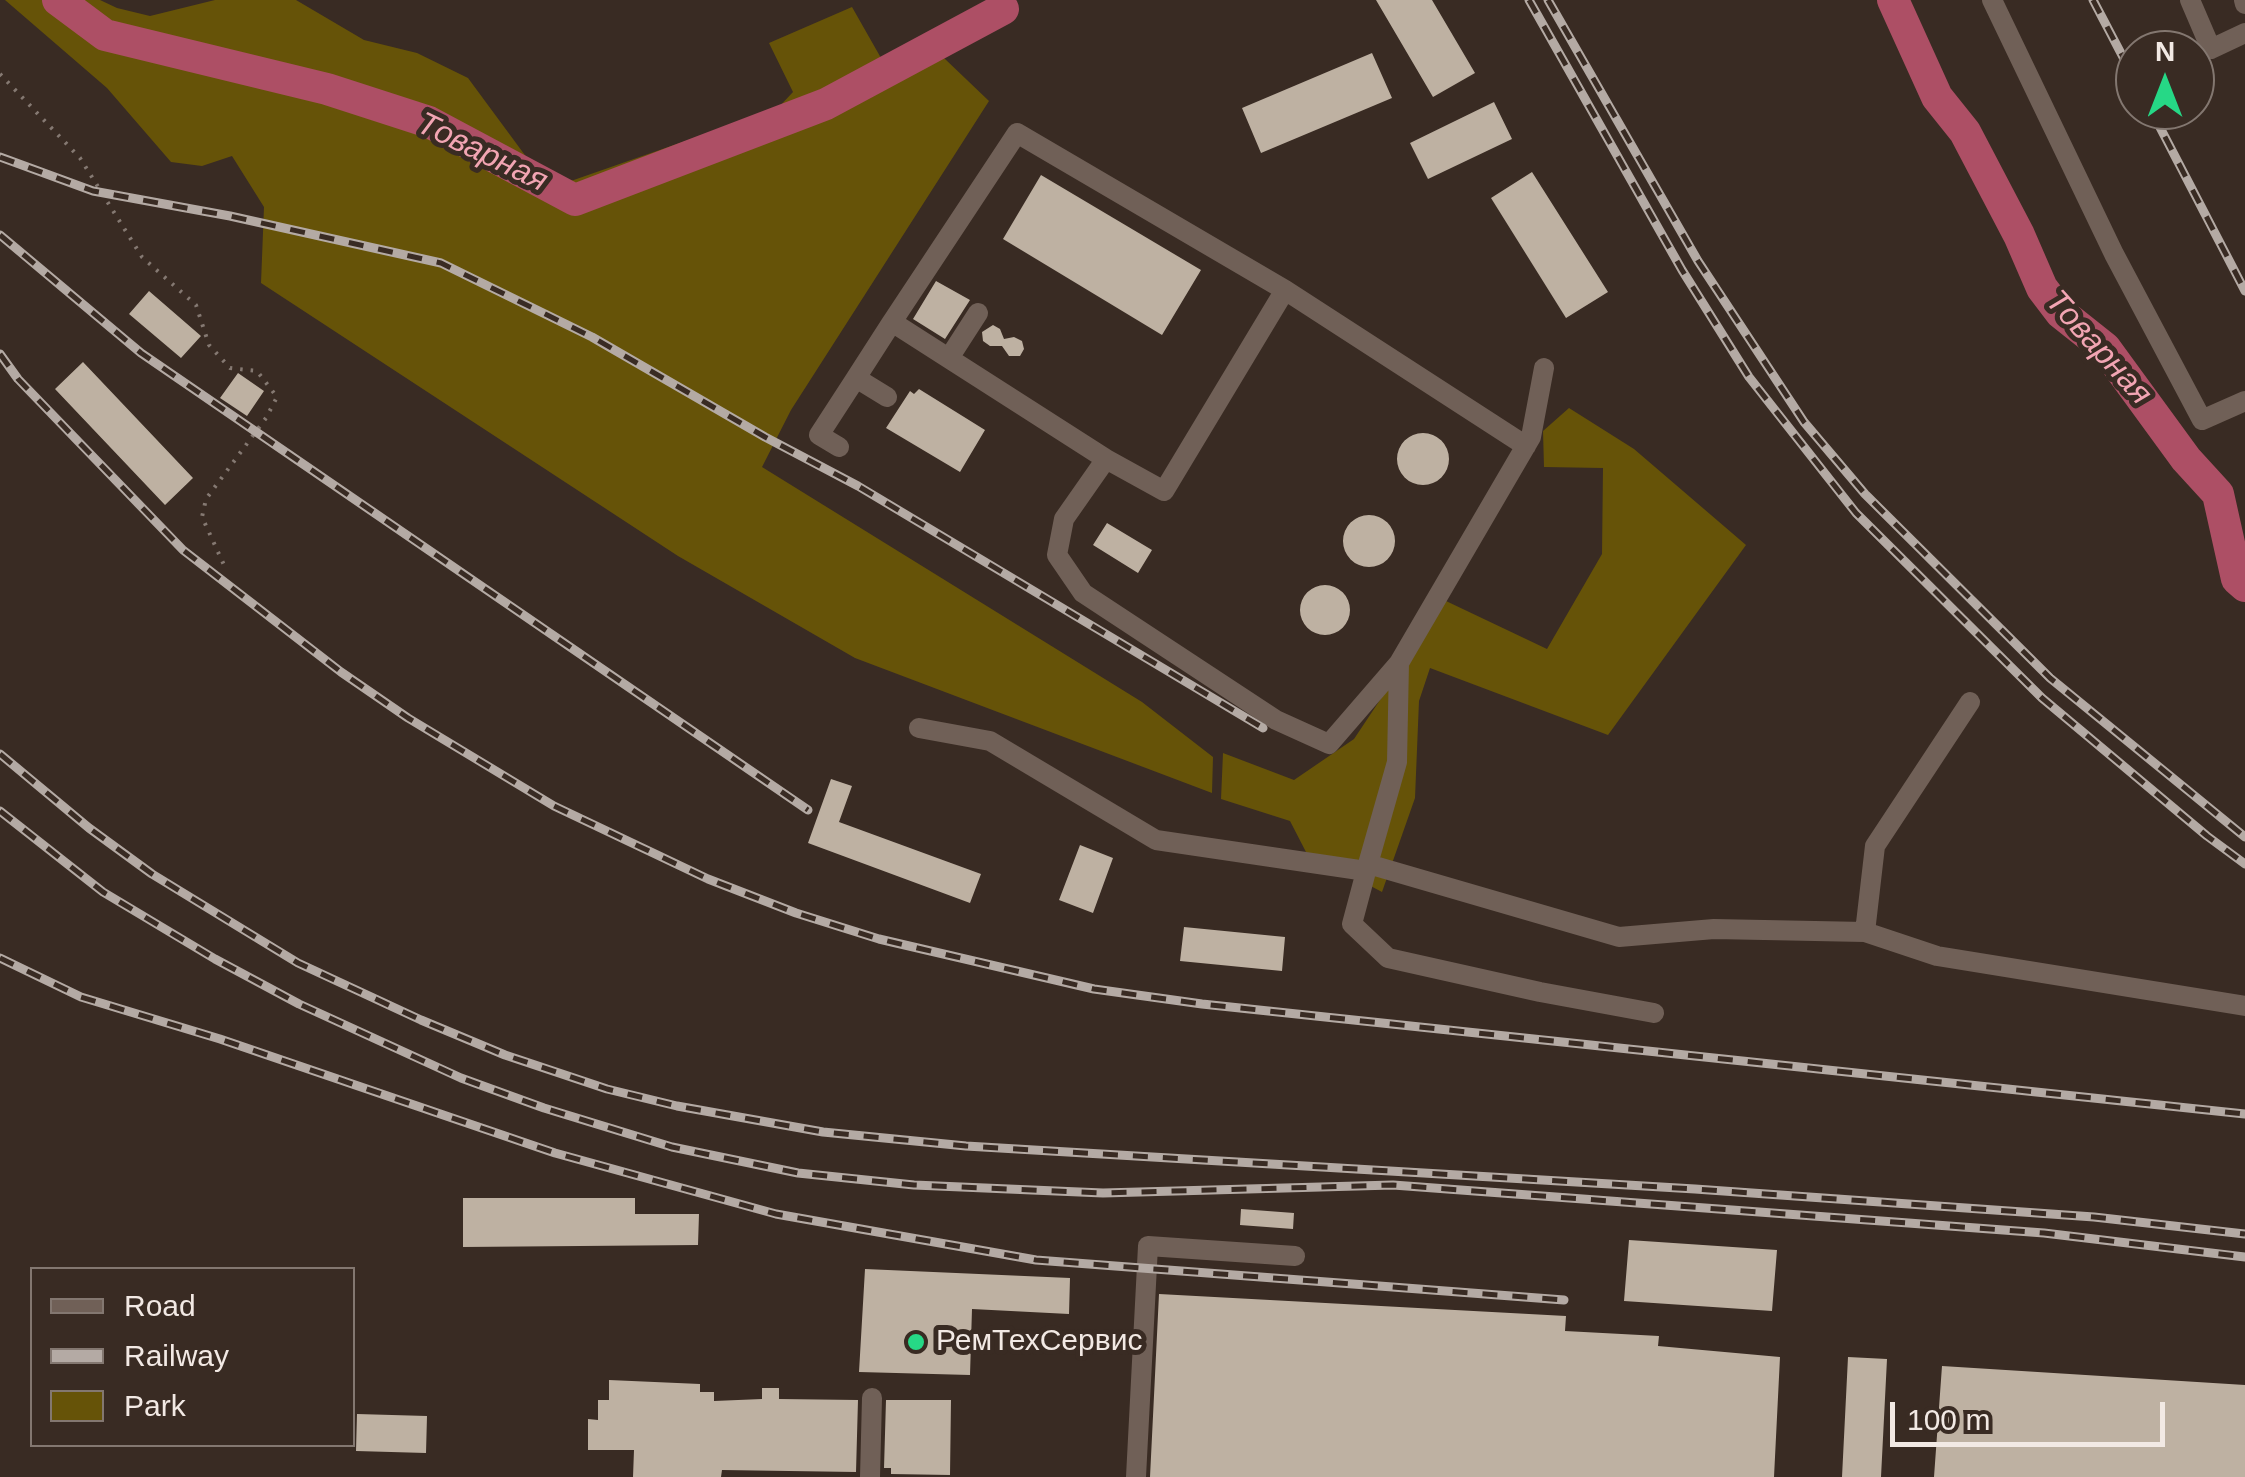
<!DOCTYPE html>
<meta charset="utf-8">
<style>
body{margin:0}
#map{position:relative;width:2245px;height:1477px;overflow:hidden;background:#392b23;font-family:Helvetica,sans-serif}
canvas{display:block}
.legend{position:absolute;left:30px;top:1267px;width:325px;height:180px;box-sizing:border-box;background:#392b23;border:2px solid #837770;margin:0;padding:12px 18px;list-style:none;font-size:30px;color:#f2e9e4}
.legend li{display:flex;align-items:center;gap:20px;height:50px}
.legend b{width:50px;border:2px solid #837770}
.north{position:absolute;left:2115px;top:30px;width:100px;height:100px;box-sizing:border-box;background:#392b23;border:2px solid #837770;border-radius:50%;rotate:0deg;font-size:28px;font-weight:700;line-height:40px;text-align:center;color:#f2e9e4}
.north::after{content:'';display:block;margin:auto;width:35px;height:45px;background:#26d886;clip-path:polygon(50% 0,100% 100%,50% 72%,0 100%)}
.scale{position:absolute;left:1890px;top:1402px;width:275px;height:45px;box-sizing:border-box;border:5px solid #f2e9e4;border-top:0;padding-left:12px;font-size:30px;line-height:35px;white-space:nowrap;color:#f2e9e4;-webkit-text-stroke:8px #392b23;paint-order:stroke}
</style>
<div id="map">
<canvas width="2245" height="1477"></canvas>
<ul class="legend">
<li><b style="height:12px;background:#706057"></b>Road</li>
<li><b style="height:12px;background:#b4aaa4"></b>Railway</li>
<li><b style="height:28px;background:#665308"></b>Park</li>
</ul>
<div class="north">N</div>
<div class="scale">100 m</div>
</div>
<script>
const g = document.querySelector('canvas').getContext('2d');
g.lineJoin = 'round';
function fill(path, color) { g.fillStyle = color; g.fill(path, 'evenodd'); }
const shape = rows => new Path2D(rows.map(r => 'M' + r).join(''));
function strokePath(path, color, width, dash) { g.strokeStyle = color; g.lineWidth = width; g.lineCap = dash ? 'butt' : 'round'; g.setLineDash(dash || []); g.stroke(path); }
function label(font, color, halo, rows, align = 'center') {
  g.font = font + ' Helvetica,sans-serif'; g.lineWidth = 10; g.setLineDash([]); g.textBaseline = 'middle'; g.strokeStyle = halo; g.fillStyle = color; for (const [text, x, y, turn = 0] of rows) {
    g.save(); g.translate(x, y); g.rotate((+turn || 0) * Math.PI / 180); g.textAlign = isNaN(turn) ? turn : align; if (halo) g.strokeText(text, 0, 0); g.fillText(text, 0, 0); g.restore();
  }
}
const green = shape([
 [5,0,100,0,117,8,150,16,215,0,296,0,364,40,417,53,468,78,530,162,568,182,777,109,793,92,769,43,852,7,881,58,922,37,989,101,791,410,762,467,1142,702,1213,757,1212,793,855,658,678,556,261,283,264,207,232,156,202,166,171,162,107,88],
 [1569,408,1634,449,1746,545,1608,735,1430,668,1419,701,1415,798,1382,892,1306,852,1290,821,1221,799,1223,753,1294,780,1354,739,1446,601,1547,649,1602,554,1603,468,1544,467,1543,431]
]);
const river = shape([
 [58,0,105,35,327,89,429,122,575,200,826,104,1003,9],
 [1893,0,1937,97,1965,132,2019,235,2042,288,2061,313,2105,348,2186,459,2218,494,2237,579,2245,586]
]);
const building = shape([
 [1376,0,1432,0,1475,73,1433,97],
 [1372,53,1392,98,1261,153,1242,108],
 [1494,102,1512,139,1428,179,1410,143],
 [1532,172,1608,292,1566,318,1491,198],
 [1041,175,1201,270,1162,335,1003,239],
 [936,281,970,300,945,339,913,319],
 [149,291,201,336,181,358,129,314],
 [993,325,1000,329,1004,339,1014,337,1022,341,1024,349,1020,356,1009,356,1002,346,990,346,983,341,982,332],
 [83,362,193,478,165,505,55,389],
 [238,373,264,391,247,416,220,398],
 [919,389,985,430,960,472,886,428,910,391,914,394],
 '1397 459a26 26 0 1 1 52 0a26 26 0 1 1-52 0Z',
 '1343 541a26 26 0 1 1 52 0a26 26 0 1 1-52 0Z',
 [1107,523,1152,550,1138,573,1093,545],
 '1300 610a25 25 0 1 1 50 0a25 25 0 1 1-50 0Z',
 [831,779,852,786,839,822,981,874,970,903,808,843],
 [1080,845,1113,858,1093,913,1059,900],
 [1184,927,1285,937,1282,971,1180,961],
 [463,1198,635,1198,635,1214,699,1214,698,1245,463,1247],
 [1241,1209,1294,1213,1293,1229,1240,1225],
 [1629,1240,1777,1250,1772,1311,1624,1301],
 [865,1269,1070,1278,1069,1314,972,1309,970,1375,859,1372],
 [1159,1294,1566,1316,1565,1331,1659,1336,1658,1346,1780,1357,1774,1477,1150,1477],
 [1848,1357,1887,1359,1881,1477,1842,1477],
 [1942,1366,2245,1385,2245,1477,1934,1477],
 [609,1380,700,1384,700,1392,714,1392,714,1401,762,1399,762,1388,779,1388,779,1399,858,1400,856,1472,722,1470,721,1477,633,1477,634,1450,588,1450,588,1419,598,1420,598,1400,609,1400],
 [886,1400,951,1400,950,1475,891,1474,891,1468,884,1468],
 [357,1414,427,1416,426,1453,356,1451]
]);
const path = shape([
 [0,74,80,158,142,257,196,305,209,345,230,368,257,371,277,397,266,418,206,499,202,517,224,565]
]);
const minor = shape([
 [1992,0,2114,254,2202,420,2245,401],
 [2190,0,2211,49,2245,33],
 [2244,0,2245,4],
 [949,358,978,313],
 [1544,368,1531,437,1399,663,1397,762,1368,864,1619,937,1714,929,1865,932,1875,846,1970,702],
 [887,397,856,378,892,322],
 [839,447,819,435,856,378],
 [1106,459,892,322,1017,133,1285,290],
 [1399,663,1329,744,1276,720,1083,593,1057,555,1064,519,1106,459,1164,491,1285,290,1526,446],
 [919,728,990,741,1156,840,1366,871],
 [1368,864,1352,924,1388,958,1540,992,1654,1013],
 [1865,932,1937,956,2245,1006],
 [870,1477,872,1398],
 [1136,1477,1148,1246,1295,1256]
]);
const rail = shape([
 [1529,0,1682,270,1749,377,1856,513,2042,698,2207,836,2245,864],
 [1548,0,1698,261,1804,422,1865,494,2050,678,2245,837],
 [2093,0,2135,80],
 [2151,110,2245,291],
 [0,157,93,191,230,216,441,263,592,337,765,437,858,486,1263,728],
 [0,235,141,353,808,810],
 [0,354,18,379,183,550,341,672,408,718,554,806,708,879,796,913,879,939,1094,989,1202,1004,2245,1114],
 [0,754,89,828,152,874,298,963,421,1020,505,1055,607,1089,677,1106,823,1132,966,1146,1695,1189,2094,1217,2245,1234],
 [0,811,103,892,215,959,299,1004,461,1078,544,1108,672,1147,798,1173,914,1185,1103,1193,1393,1185,2044,1233,2245,1257],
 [0,958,81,997,220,1039,555,1153,776,1214,1036,1260,1564,1300]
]);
const markers = [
 [916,1342,10,"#26d886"]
];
const poiNames = [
 ["РемТехСервис",936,1342]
];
const waterNames = [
 ["Товарная",482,153,26],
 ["Товарная",2098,348,48]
];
fill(green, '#665308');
strokePath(river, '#ad4f65', 32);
fill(building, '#beb1a2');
strokePath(path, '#857972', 4, [2.5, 8]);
strokePath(minor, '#706057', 20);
strokePath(rail, '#b4aaa4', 9);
strokePath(rail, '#392b23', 5, [15]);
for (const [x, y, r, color] of markers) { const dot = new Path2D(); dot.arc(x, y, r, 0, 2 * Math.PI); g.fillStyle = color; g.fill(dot); strokePath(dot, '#392b23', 4); }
label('30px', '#f2e9e4', '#392b23', poiNames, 'left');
label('italic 32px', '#f2a5b3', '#392b23', waterNames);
</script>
